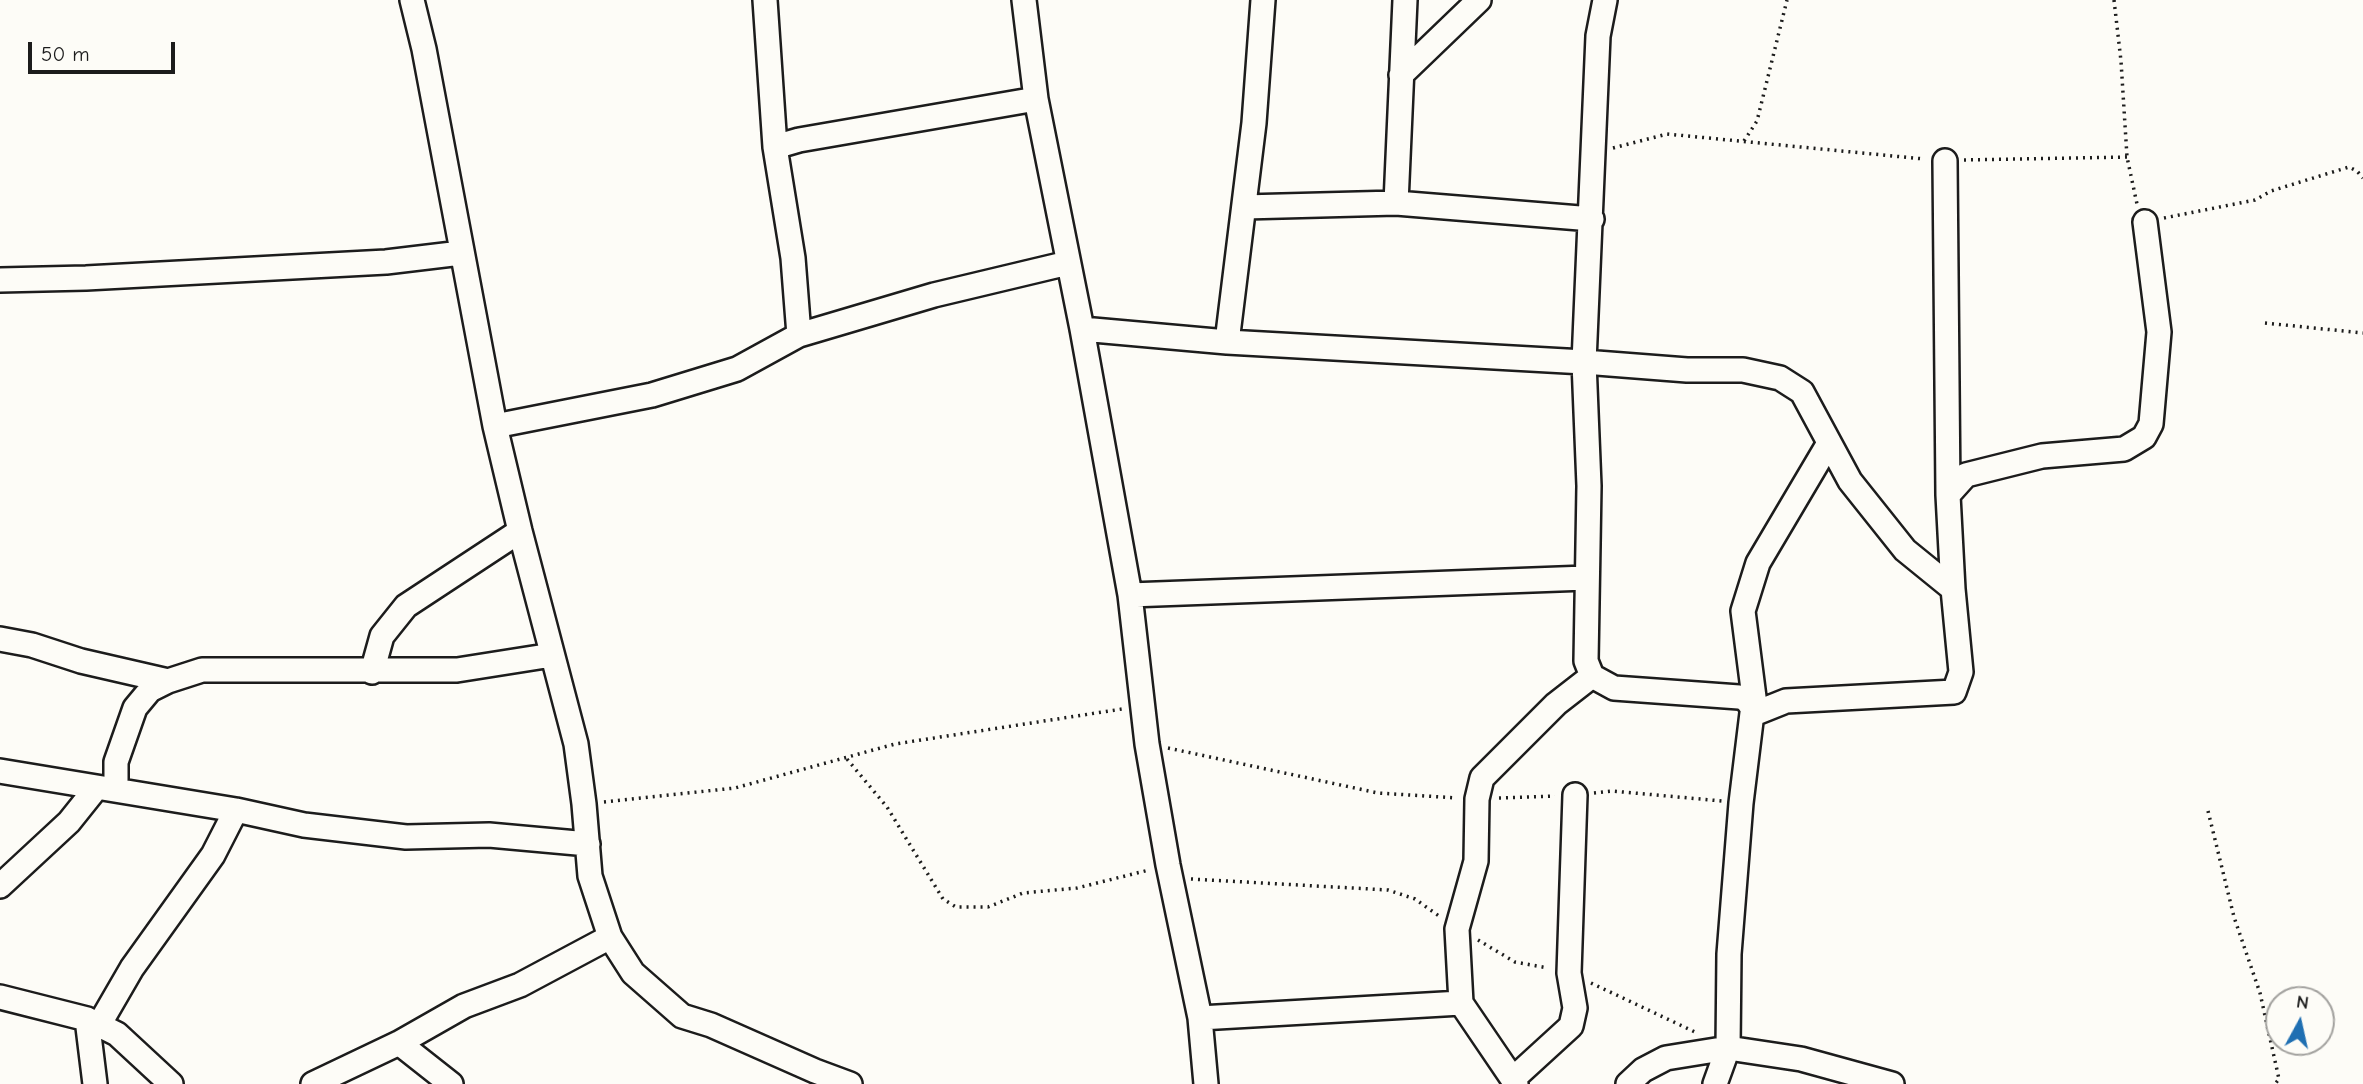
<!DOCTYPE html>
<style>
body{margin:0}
#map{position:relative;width:2363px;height:1084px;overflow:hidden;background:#fdfcf7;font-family:"Comic Neue",sans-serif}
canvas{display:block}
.north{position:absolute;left:2265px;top:986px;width:70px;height:70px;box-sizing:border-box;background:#fdfcf7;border:2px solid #a3a29f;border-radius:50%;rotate:8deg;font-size:19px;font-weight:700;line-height:28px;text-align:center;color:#1c1c1c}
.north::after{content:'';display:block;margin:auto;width:24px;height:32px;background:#1f6fb2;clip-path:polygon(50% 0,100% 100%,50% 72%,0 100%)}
.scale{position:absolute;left:28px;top:42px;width:147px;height:32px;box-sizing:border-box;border:4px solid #1c1c1c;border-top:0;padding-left:9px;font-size:21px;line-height:24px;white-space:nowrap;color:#1c1c1c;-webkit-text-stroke:5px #fdfcf7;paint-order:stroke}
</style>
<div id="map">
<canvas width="2363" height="1084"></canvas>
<div class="north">N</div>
<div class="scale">50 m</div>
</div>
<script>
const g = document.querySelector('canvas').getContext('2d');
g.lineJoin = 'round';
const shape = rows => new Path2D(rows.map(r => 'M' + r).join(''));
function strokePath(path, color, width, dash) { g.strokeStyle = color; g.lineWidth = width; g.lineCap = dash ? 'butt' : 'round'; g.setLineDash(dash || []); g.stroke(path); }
const path = shape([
 [2114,0,2121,61,2127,157,2137,204],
 [1744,141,1757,121,1787,0],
 [1613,148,1667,134,1924,159],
 [1964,160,2127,157],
 [2164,218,2255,200,2271,191,2349,167,2357,171,2363,178],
 [2265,323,2363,333],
 [1168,748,1378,793,1457,798],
 [847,759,887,807,943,899,956,907,988,907,1023,893,1077,888,1149,870],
 [1594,793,1612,791,1722,801],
 [1499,798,1555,796],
 [604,802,735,788,895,744,1122,709],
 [2208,811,2234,917,2260,993,2279,1079,2275,1084],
 [1191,879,1388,890,1415,899,1439,916],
 [1478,940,1515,962,1548,968],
 [1591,983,1695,1032]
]);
const minor = shape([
 [412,0,424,49,495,426,520,531,576,744,584,804,590,876,610,937,633,973,682,1016,711,1025,815,1071,850,1084],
 [765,0,775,147,793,258,799,335],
 [1024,0,1036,99,1082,329,1130,595,1147,744,1168,865,1200,1018,1206,1084],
 [1605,0,1598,36,1584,362,1589,486,1586,661,1592,676,1614,688,1739,697,1746,699,1756,713,1752,713,1741,803,1729,954,1728,1048,1715,1084],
 [1401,75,1479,0],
 [775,147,799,140,1036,99],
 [1945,161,1948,495],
 [1396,203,1405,0],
 [1244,207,1396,203,1592,219],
 [0,280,86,278,386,262,461,253],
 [1082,329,1227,342,1584,362,1687,370,1743,370,1780,378,1802,392,1850,481,1905,550,1953,589],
 [1227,342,1254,123,1263,0],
 [495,426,652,395,737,369,799,335,934,295,1068,263],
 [1829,443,1758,563,1743,611,1756,713,1786,701,1954,692,1961,672,1953,589,1948,495,1966,475,2042,456,2124,449,2144,437,2151,424,2159,332,2145,222],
 [1130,595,1586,578],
 [0,639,32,645,81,661,168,681],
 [372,672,382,636,406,606,520,531],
 [0,771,236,810,304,825,406,837,489,835,588,844],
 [116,790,116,762,135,708,150,690,168,681,202,670,457,670,552,655],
 [0,886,69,822,97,787],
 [0,997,87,1019,117,1034,171,1084],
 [1200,1018,1461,1003],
 [87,1019,95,1084],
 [99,1025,132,968,213,855,236,810],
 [399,1043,451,1084],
 [1513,1079,1571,1026,1575,1008,1569,973,1575,795],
 [313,1084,399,1043,464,1006,520,985,610,937],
 [1516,1084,1461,1003,1457,929,1476,861,1477,799,1482,778,1556,704,1592,676],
 [1628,1084,1643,1070,1666,1058,1728,1048,1801,1059,1892,1084]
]);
strokePath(minor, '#1c1c1c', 28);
strokePath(path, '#1c1c1c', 3.5, [2, 5]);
strokePath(minor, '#fdfcf7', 23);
</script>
